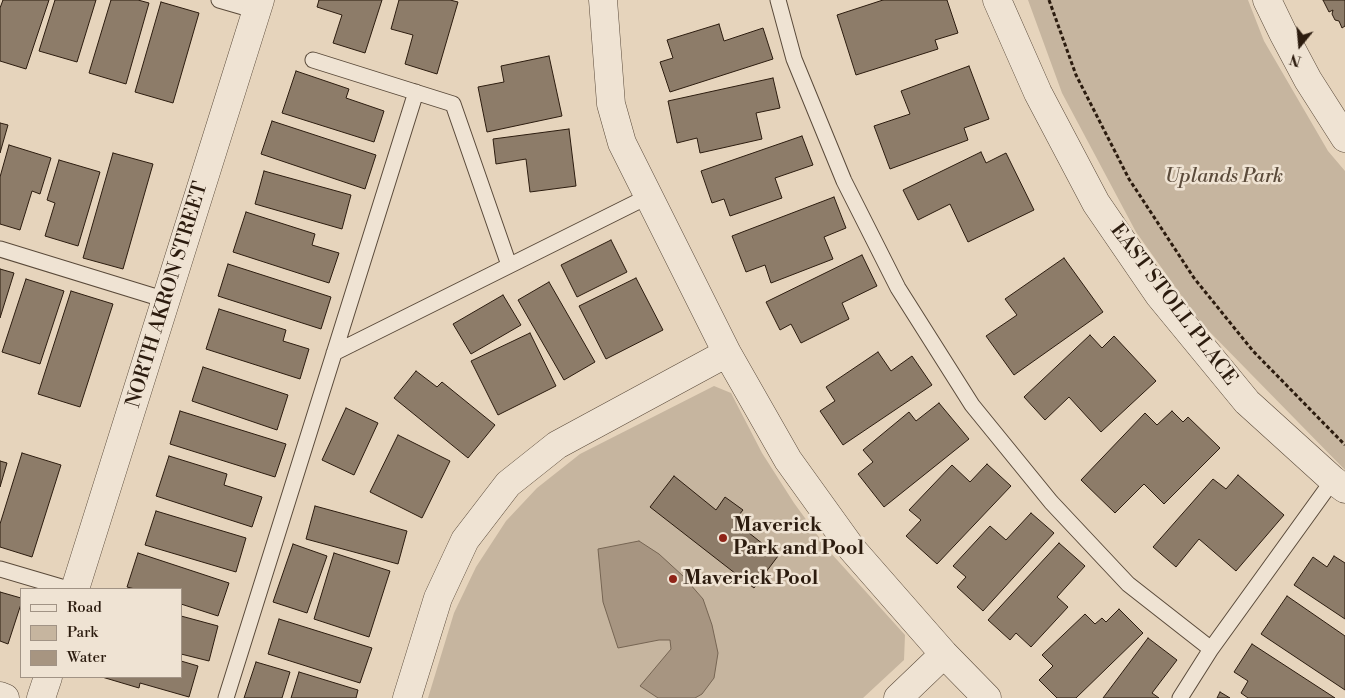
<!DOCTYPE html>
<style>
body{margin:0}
#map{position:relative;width:1345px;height:698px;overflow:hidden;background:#e6d4bc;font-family:"Libre Bodoni",serif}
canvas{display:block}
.legend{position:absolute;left:20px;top:588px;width:162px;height:90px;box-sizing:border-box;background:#efe3d3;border:1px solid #a19385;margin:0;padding:6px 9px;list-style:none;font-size:15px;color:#2c1c0f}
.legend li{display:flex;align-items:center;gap:10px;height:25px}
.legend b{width:25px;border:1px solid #a19385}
.north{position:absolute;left:1275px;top:20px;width:50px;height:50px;-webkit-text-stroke:4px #efe3d3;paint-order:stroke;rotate:197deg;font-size:14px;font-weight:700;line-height:20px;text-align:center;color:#2c1c0f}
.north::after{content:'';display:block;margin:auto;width:18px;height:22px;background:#2c1c0f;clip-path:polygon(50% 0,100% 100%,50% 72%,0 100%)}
</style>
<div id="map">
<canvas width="1345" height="698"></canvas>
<ul class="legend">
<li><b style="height:6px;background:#efe3d3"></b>Road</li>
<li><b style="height:14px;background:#c6b59f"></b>Park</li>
<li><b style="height:14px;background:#a79581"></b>Water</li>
</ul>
<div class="north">N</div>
</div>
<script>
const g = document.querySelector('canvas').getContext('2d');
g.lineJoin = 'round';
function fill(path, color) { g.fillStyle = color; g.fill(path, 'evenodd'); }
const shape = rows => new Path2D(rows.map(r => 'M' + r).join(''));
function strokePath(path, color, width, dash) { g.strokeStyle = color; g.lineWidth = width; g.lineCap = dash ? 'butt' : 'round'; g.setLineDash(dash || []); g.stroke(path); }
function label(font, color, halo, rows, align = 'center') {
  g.font = font + ' "Libre Bodoni",serif'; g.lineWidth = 5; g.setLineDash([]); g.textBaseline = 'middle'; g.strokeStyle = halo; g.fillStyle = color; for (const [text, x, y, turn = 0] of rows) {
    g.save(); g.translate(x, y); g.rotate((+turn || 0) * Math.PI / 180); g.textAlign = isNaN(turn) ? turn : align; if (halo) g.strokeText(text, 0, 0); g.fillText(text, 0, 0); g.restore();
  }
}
const green = shape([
 [1028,0,1248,0,1264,41,1328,151,1345,171,1345,470,1201,323,1136,232,1062,93],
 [714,386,731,393,762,453,794,503,829,551,905,635,904,660,863,698,428,698,454,613,476,567,506,521,537,488,580,454]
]);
const water = shape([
 [639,541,659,554,683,576,703,599,712,625,718,653,714,678,702,694,695,698,658,698,640,686,671,649,670,640,659,640,618,648,603,602,598,549,639,541]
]);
const building = shape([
 [3,0,49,0,26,69,0,61,0,8,3,0],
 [55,0,96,0,77,62,39,51,55,0],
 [111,0,138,0,149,3,126,84,89,73,111,0],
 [319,0,382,0,365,53,333,43,342,15,317,7,319,0],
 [399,0,450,0,458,2,437,74,405,64,413,35,391,29,399,0],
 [883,0,947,0,958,33,935,40,938,49,856,75,837,15,883,0],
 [1323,0,1345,0,1345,26,1342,28,1339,21,1335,20,1332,14,1333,10,1329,12,1323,0],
 [161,2,199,13,173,103,135,92,161,2],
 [719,24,724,41,763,28,773,59,670,92,660,62,673,58,667,40,719,24],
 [549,56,562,116,487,132,478,87,504,82,501,66,549,56],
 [969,66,989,119,964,128,968,140,890,169,874,126,910,114,901,91,969,66],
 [296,71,349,89,346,98,384,111,374,142,282,113,296,71],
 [773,78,780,108,756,113,762,139,700,153,697,138,677,143,668,101,773,78],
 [272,121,376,155,365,189,261,154,272,121],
 [0,123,8,125,0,153,0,123],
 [569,129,576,186,530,192,526,159,496,164,493,139,569,129],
 [802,136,813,165,775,178,782,198,730,216,724,199,712,203,701,171,802,136],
 [9,145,51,158,40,194,32,191,20,230,0,224,0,177,9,145],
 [981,152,986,163,1006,153,1034,210,968,242,950,204,918,220,903,190,981,152],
 [113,153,153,164,123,269,83,258,113,153],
 [59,160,100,172,78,246,45,236,55,203,47,200,59,160],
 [264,171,351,195,342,229,255,204,264,171],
 [834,197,846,228,824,237,833,259,771,283,765,265,746,272,732,236,834,197],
 [246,212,315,234,312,245,339,253,329,283,233,252,246,212],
 [611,240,627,272,577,297,561,265,611,240],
 [862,255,877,286,842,303,849,319,801,343,791,324,780,330,766,302,862,255],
 [1064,258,1103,312,1014,375,986,336,1017,315,1005,299,1064,258],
 [228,264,331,297,321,329,218,296,228,264],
 [0,269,14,273,0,318,0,269],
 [636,278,663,330,606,359,579,306,636,278],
 [26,279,64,291,40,364,2,352,26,279],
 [549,282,595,362,564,380,518,300,549,282],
 [71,291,113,304,80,407,38,394,71,291],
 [503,295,521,325,471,354,453,324,503,295],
 [219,309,286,330,283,341,309,349,300,379,206,349,219,309],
 [530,333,556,386,498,415,471,361,530,333],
 [1090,335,1102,348,1114,336,1156,381,1101,432,1069,397,1045,420,1024,397,1090,335],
 [878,352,891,371,912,356,932,385,843,445,820,411,835,401,826,387,878,352],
 [203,367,288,395,277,430,192,401,203,367],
 [416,371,437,387,442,382,495,425,468,458,394,398,416,371],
 [939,403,969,439,884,507,858,474,873,462,863,450,909,412,916,421,939,403],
 [346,408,378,423,354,475,322,460,346,408],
 [180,411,286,444,275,477,170,444,180,411],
 [1172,411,1183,422,1188,417,1220,448,1164,504,1144,484,1115,513,1081,480,1145,413,1157,425,1172,411],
 [398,435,450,461,422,518,370,492,398,435],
 [22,453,61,465,32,557,0,547,0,524,22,453],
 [169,456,227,474,224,485,262,497,252,527,156,496,169,456],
 [0,461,7,463,0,487,0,461],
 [987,464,1011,486,937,564,906,536,921,520,909,510,952,465,970,482,987,464],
 [1238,475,1284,515,1236,571,1199,539,1176,567,1153,547,1213,479,1226,489,1238,475],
 [674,476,716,510,725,497,743,510,734,521,778,556,754,588,650,507,674,476],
 [315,506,407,531,398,564,306,539,315,506],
 [156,511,246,538,236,572,145,545,156,511],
 [1031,513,1054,533,983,611,957,587,966,577,953,566,990,526,1006,540,1031,513],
 [1059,543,1085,566,1057,597,1068,607,1031,647,1016,633,1010,640,988,620,1059,543],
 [293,544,327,556,307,613,273,602,293,544],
 [138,553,229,583,218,616,181,604,181,589,135,589,127,587,138,553],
 [334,553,390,571,369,637,314,619,334,553],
 [1334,556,1345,563,1345,619,1294,585,1313,557,1327,567,1334,556],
 [0,592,21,598,21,604,8,644,0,641,0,592],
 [1287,596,1345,636,1345,690,1261,634,1287,596],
 [1119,609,1143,633,1076,698,1057,698,1039,680,1053,666,1042,655,1085,614,1095,624,1102,618,1106,622,1119,609],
 [181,616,218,626,209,661,181,654,181,616],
 [279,619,372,648,360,683,268,654,279,619],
 [1148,638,1177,660,1152,693,1159,698,1103,698,1148,638],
 [1252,644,1335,698,1248,698,1241,693,1248,681,1234,672,1252,644],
 [181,661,198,666,189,697,140,683,139,688,102,677,181,677,181,661],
 [256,662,290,672,282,698,244,698,256,662],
 [299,672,358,690,356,698,291,698,299,672],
 [1220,692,1230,698,1217,698,1220,692]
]);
const path = shape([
 [1049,0,1076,75,1129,179,1194,278,1253,351,1345,445]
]);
const lane = shape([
 [219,0,257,11],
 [778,0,794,59,844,181,898,288,972,405,1051,502,1128,584,1211,649],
 [313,60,453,104,509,265],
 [0,249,166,300],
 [334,353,649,196],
 [0,569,68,589],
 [226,698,416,92],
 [1180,698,1211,649,1333,480]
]);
const street = shape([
 [603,0,611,104,622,143,727,353,788,460,852,549,944,654,987,698],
 [997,0,1038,93,1096,203,1159,295,1247,402,1333,480,1345,489],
 [1267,0,1283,33,1308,80,1345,138],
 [75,589,260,0],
 [0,696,5,698],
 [41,698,48,677],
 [407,698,438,598,465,540,508,484,557,445,727,353],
 [898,698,944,654]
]);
const markers = [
 [723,538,5,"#8f2418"],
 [673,579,5,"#8f2418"]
];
const parkNames = [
 ["Uplands Park",1224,177]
];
const streetNames = [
 ["NORTH AKRON STREET",168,295,-73],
 ["EAST STOLL PLACE",1173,305,53]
];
const poiNames = [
 ["Maverick",733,526],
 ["Park and Pool",733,549],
 ["Maverick Pool",683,579]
];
fill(green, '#c6b59f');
fill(water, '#a79581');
strokePath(water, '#766553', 1);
fill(building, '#8d7c69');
strokePath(building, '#2c1c0f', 1);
strokePath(lane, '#5a4a3a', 17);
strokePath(street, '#5a4a3a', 29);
strokePath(path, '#2c1c0f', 3, [4, 2.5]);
strokePath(lane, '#efe3d3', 15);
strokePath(street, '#efe3d3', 28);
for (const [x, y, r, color] of markers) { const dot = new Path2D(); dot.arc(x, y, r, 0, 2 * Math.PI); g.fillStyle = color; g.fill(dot); strokePath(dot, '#efe3d3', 2); }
label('italic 20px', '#5a4a3a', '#efe3d3', parkNames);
label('20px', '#2c1c0f', '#efe3d3', streetNames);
label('bold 20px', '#2c1c0f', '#efe3d3', poiNames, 'left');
</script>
